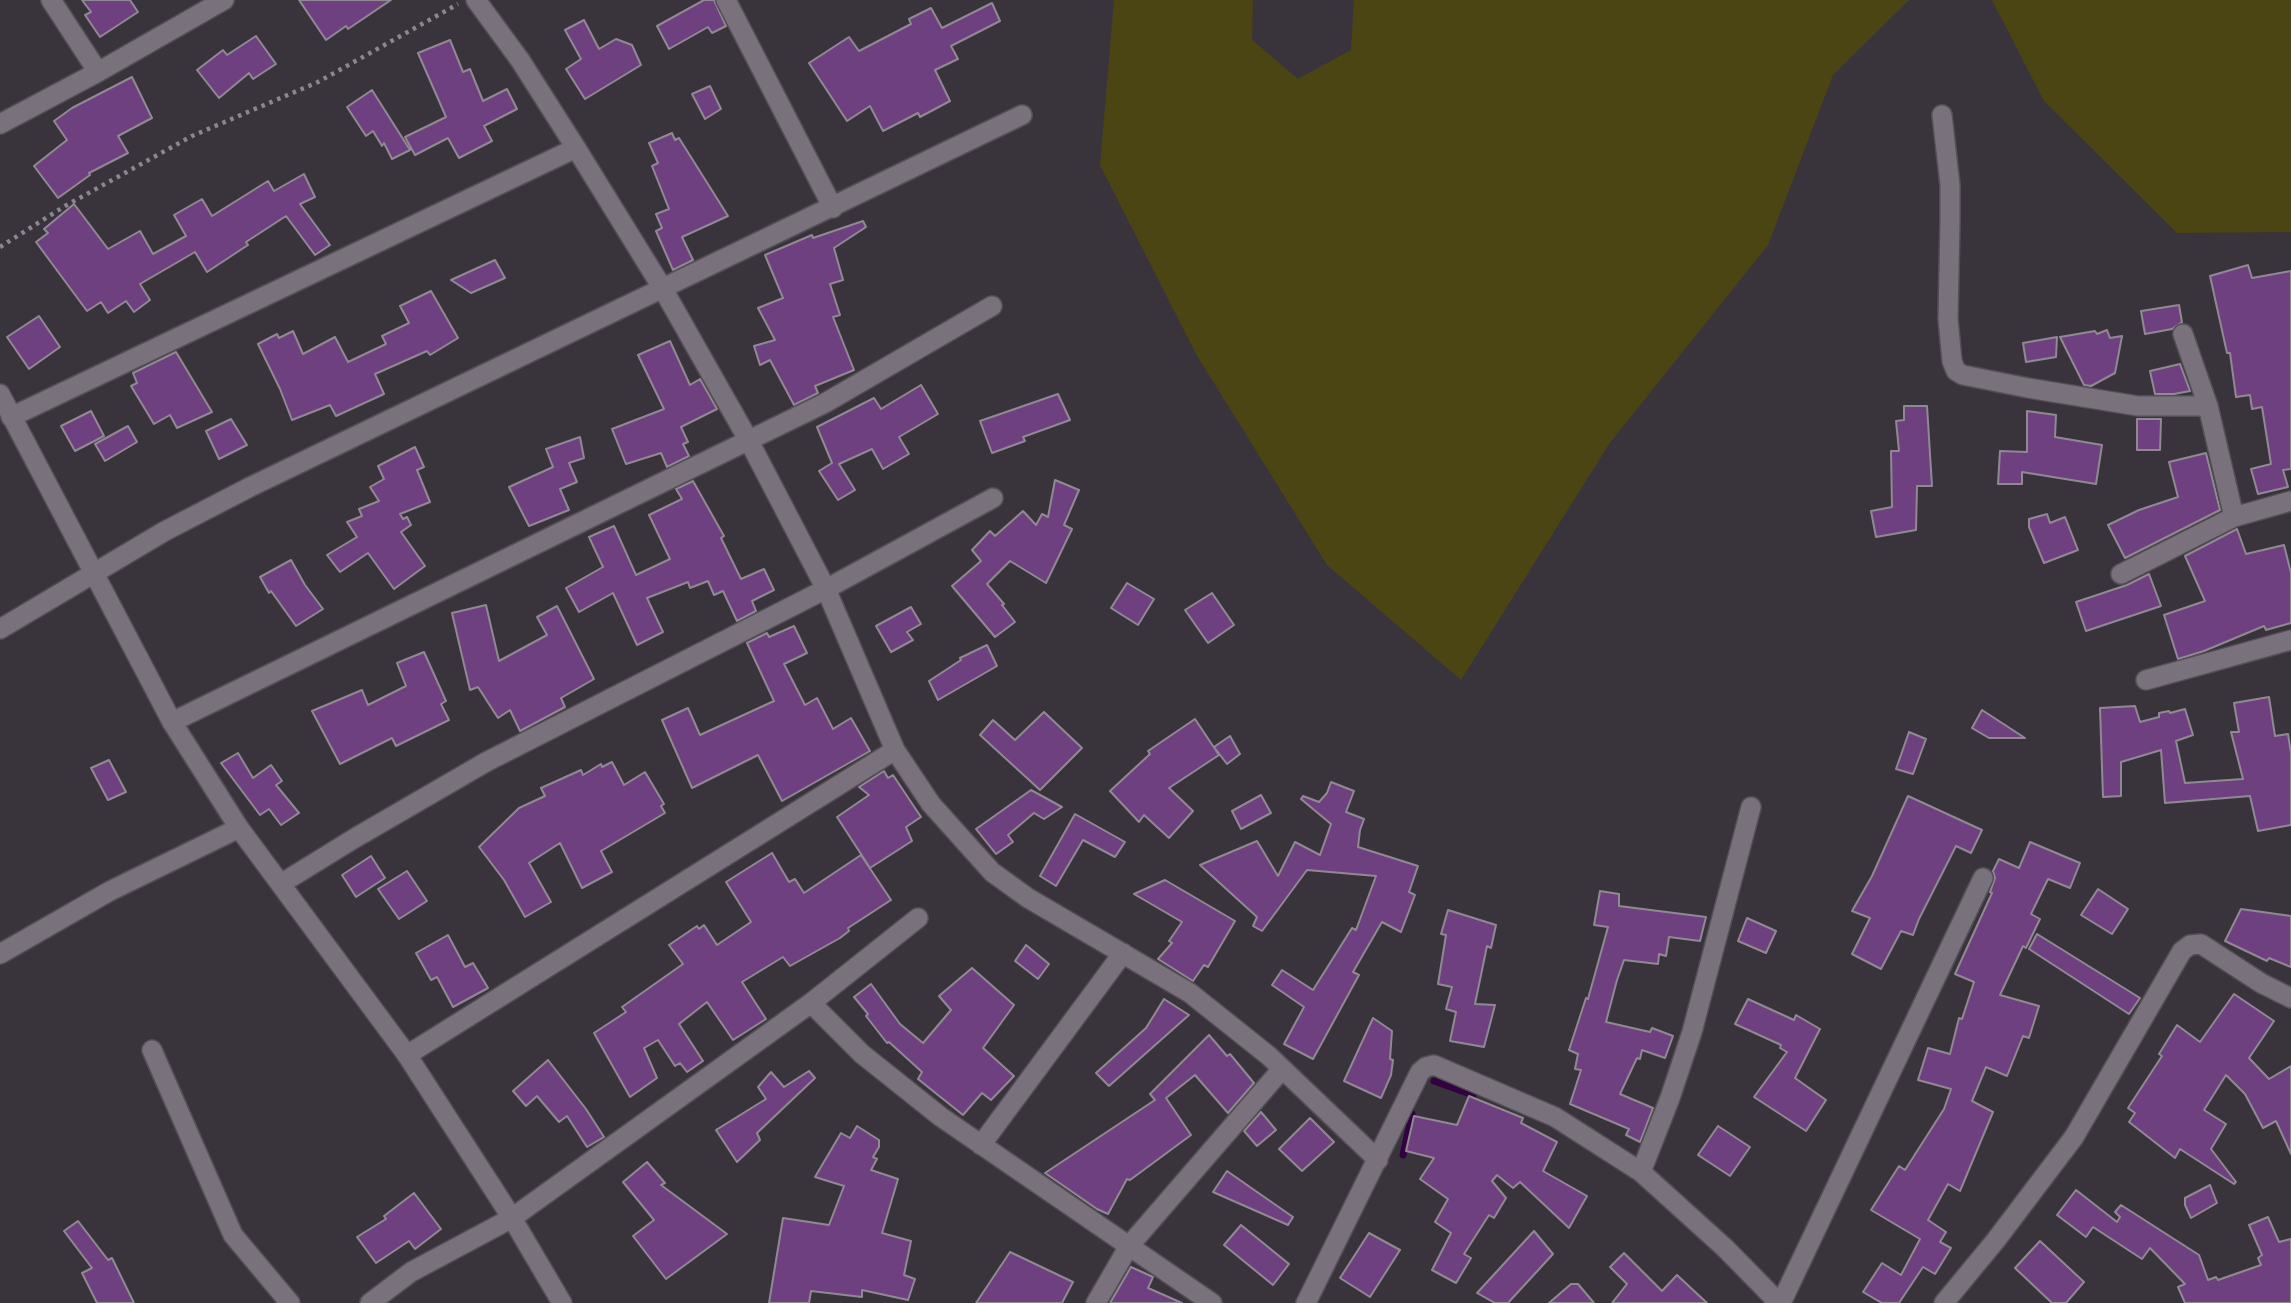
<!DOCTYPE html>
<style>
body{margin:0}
canvas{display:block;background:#39333c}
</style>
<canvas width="2291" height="1303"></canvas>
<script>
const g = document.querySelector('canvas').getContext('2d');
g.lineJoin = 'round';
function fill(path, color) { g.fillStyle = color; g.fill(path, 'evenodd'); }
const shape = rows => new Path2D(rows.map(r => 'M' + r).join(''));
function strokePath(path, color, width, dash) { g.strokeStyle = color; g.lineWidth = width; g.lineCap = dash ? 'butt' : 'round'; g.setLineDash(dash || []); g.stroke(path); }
const green = shape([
 [1114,0,1253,0,1252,40,1298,79,1351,50,1354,0,1909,0,1833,75,1768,245,1609,444,1461,680,1327,565,1196,354,1100,165],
 [1992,0,2291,0,2291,232,2177,233,2044,101]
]);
const stream = shape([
 [1434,1081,1473,1095],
 [1403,1155,1412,1114]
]);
const building = shape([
 [82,0,130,0,138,12,100,37,85,15,91,12,82,0],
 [299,0,391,0,348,29,346,26,326,40,299,0],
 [704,0,714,0,726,26,712,33,708,27,669,49,657,26,704,0],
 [992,3,1000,21,951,46,958,59,935,70,950,101,920,117,918,113,883,131,870,106,847,121,809,63,849,37,859,51,911,24,909,19,931,8,942,28,992,3],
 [584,20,599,49,616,39,632,45,641,65,585,99,566,69,581,59,565,30,584,20],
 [256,36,276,64,253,79,249,73,219,98,197,70,223,50,227,55,256,36],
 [450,40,463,72,470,69,483,101,507,89,517,109,484,126,492,141,459,158,448,138,415,155,405,137,446,117,418,53,450,40],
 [132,77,152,118,118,136,128,153,89,173,90,175,58,198,34,166,67,140,54,121,72,108,132,77],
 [710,86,721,109,705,119,692,94,710,86],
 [372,90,410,150,392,159,384,143,382,146,373,131,366,136,347,107,372,90],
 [672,133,675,140,679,138,728,216,682,237,693,260,673,270,656,231,662,228,656,214,669,209,652,166,658,163,649,143,672,133],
 [304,174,315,197,300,204,330,245,315,255,286,216,246,242,248,245,207,272,195,252,140,284,150,300,134,312,126,301,108,313,101,302,87,311,36,242,48,233,44,229,74,204,108,249,140,231,153,254,186,236,174,215,202,199,212,216,268,181,274,191,304,174],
 [863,221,866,227,834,248,843,280,830,284,840,315,833,317,854,370,815,386,818,393,794,405,770,360,760,365,754,346,775,340,758,308,783,298,765,255,812,235,813,238,863,221],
 [495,260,505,278,471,293,451,280,495,260],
 [2248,265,2252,278,2291,271,2291,469,2283,470,2288,487,2258,494,2251,469,2271,464,2262,407,2252,409,2250,395,2236,397,2230,353,2227,353,2210,276,2248,265],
 [431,291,458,338,430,355,427,351,375,374,384,394,336,416,330,405,292,420,280,389,258,344,277,334,279,338,293,331,303,354,335,337,348,362,386,344,382,336,409,323,400,306,431,291],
 [2179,305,2182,322,2172,329,2145,334,2141,311,2179,305],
 [39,316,60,347,29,369,7,337,39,316],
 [2107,330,2110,338,2122,336,2115,373,2091,386,2084,385,2060,337,2095,331,2097,334,2107,330],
 [2057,337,2056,357,2026,362,2023,343,2057,337],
 [670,341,690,385,700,379,717,409,681,427,688,442,683,444,689,456,667,467,661,453,626,464,612,429,664,409,638,355,670,341],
 [176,352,212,412,177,428,170,415,154,424,131,386,137,383,133,373,176,352],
 [2180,364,2190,391,2174,394,2155,394,2150,371,2180,364],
 [921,385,938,414,899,437,909,454,883,469,872,449,839,464,855,490,838,500,819,471,832,463,817,427,874,398,881,409,921,385],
 [1058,394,1070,420,1023,437,1025,441,992,453,980,421,1058,394],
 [1904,406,1927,406,1932,486,1917,486,1916,530,1876,537,1871,511,1892,507,1891,451,1899,451,1896,421,1904,420,1904,406],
 [91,411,104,436,75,451,61,426,91,411],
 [2027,411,2056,415,2055,437,2102,445,2096,484,2022,472,2022,484,1998,484,2000,451,2027,452,2027,411],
 [231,419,247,445,219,459,206,431,231,419],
 [2137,419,2161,419,2160,450,2137,450,2137,419],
 [128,426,137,442,105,461,95,444,128,426],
 [580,437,584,458,569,463,577,482,560,489,569,510,529,526,509,487,553,467,546,449,580,437],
 [415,447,424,467,417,470,430,502,400,514,403,519,407,517,411,525,401,532,425,566,394,589,368,553,340,572,327,555,357,537,347,522,362,516,359,509,379,501,370,487,384,479,378,466,415,447],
 [2206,453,2220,510,2125,558,2108,525,2139,510,2178,497,2169,462,2206,453],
 [1055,480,1079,490,1064,525,1072,529,1046,583,1010,561,987,584,1004,604,1002,605,1015,622,995,637,952,586,981,561,972,550,990,531,995,536,1023,511,1036,525,1042,514,1048,517,1055,480],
 [693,481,724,536,721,538,741,579,764,569,774,590,752,601,756,611,737,621,723,591,714,595,708,581,690,588,688,582,647,598,663,632,637,645,613,593,579,612,566,588,603,567,589,537,614,526,636,575,670,559,649,515,682,499,676,489,693,481],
 [2047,514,2050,523,2065,517,2078,550,2044,563,2029,527,2029,519,2047,514],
 [2237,529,2246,554,2284,545,2291,573,2291,623,2266,630,2264,626,2204,651,2178,659,2164,615,2205,601,2185,556,2237,529],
 [291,560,305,585,323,609,296,626,271,591,269,593,260,577,291,560],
 [2149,574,2161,606,2086,631,2076,602,2127,585,2149,574],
 [1127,583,1154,599,1138,625,1111,608,1127,583],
 [1212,593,1234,625,1208,643,1185,610,1212,593],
 [486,605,499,661,547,635,537,617,557,606,594,679,561,698,565,707,520,731,510,710,498,718,478,687,470,690,452,613,486,605],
 [911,607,921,624,907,632,913,640,891,652,876,626,911,607],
 [794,626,807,653,784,664,805,705,817,698,833,729,851,718,870,751,782,801,758,755,692,788,662,720,688,708,700,735,774,701,747,643,767,633,769,637,794,626],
 [987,645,997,666,938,700,929,681,961,660,960,658,987,645],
 [424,652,446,701,441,704,449,720,396,746,392,738,340,764,312,711,362,690,368,705,406,686,397,663,424,652],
 [2269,697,2275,736,2288,734,2291,753,2291,825,2258,831,2250,796,2165,803,2161,750,2121,762,2121,796,2103,797,2100,708,2135,706,2140,722,2159,717,2159,713,2169,711,2170,713,2185,709,2193,735,2176,741,2185,783,2243,779,2231,732,2239,732,2234,703,2269,697],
 [1982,710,2025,738,1989,738,1972,728,1982,710],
 [1044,712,1082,748,1040,790,980,735,993,720,1015,740,1044,712],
 [1195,719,1219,755,1169,788,1193,811,1169,838,1144,815,1139,822,1110,791,1150,754,1148,751,1195,719],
 [1909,732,1926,739,1913,774,1896,769,1909,732],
 [1230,736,1240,754,1227,764,1214,747,1230,736],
 [238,753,253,778,271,765,282,781,276,785,299,813,281,825,269,809,260,815,221,763,238,753],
 [109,760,126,792,108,800,91,768,109,760],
 [612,762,624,785,645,772,664,804,661,806,665,813,601,851,612,872,582,888,560,843,529,863,551,902,525,917,504,880,479,847,519,808,545,796,541,788,581,770,583,775,601,764,602,767,612,762],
 [884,771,888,778,893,775,921,817,906,827,912,841,870,868,837,817,869,795,859,787,884,771],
 [1331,782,1354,791,1346,812,1364,819,1360,830,1358,847,1418,866,1409,892,1415,895,1401,932,1382,922,1353,972,1359,975,1313,1059,1284,1044,1304,1007,1272,985,1282,970,1313,990,1352,928,1356,930,1376,876,1307,870,1262,931,1253,926,1257,917,1200,865,1257,841,1278,876,1295,842,1320,855,1331,824,1301,799,1303,796,1319,802,1327,793,1331,782],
 [1031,790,1062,807,1044,819,1034,813,1008,835,1013,842,996,854,976,829,1031,790],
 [1261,795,1271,813,1241,829,1232,811,1261,795],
 [1908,796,1982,830,1971,853,1956,846,1919,919,1913,935,1901,931,1881,969,1852,954,1870,918,1852,911,1872,876,1908,796],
 [1075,814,1125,842,1115,857,1083,840,1056,886,1040,876,1075,814],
 [2030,842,2080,863,2070,888,2048,879,2031,914,2040,919,2026,948,2023,946,2000,995,2039,1006,2029,1038,2023,1036,2007,1076,1986,1067,1972,1101,1993,1112,1960,1191,1948,1184,1928,1220,1946,1232,1940,1242,1951,1248,1935,1274,1923,1267,1899,1303,1882,1303,1863,1292,1882,1263,1901,1275,1920,1239,1871,1210,1899,1166,1905,1170,1944,1109,1951,1089,1918,1080,1928,1048,1950,1054,1959,1018,1962,1019,1974,982,1955,974,1992,893,1990,892,1995,878,1993,871,1999,859,2019,868,2030,842],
 [772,853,789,882,795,879,804,893,861,855,891,900,848,928,849,931,840,938,790,966,783,957,742,982,766,1019,733,1040,707,1002,679,1024,703,1061,687,1072,680,1063,675,1066,658,1040,644,1048,657,1078,630,1097,594,1033,626,1012,622,1007,683,964,669,945,697,926,699,929,704,925,717,945,751,922,726,882,772,853],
 [371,856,385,878,356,897,342,875,371,856],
 [407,871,427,901,399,919,378,889,407,871],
 [1165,880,1235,921,1208,967,1204,965,1193,981,1158,959,1172,943,1169,941,1182,922,1134,894,1165,880],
 [2098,889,2128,909,2112,934,2081,915,2098,889],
 [1600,891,1619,894,1619,906,1706,917,1700,941,1669,937,1666,956,1659,954,1658,964,1624,960,1617,980,1606,1022,1650,1032,1652,1028,1673,1036,1665,1058,1642,1050,1640,1059,1637,1058,1620,1094,1653,1108,1640,1142,1626,1135,1629,1129,1570,1104,1581,1070,1575,1069,1578,1054,1569,1050,1586,998,1588,999,1608,927,1594,925,1600,891],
 [2241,909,2291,916,2291,967,2269,958,2267,961,2225,941,2241,909],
 [1448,910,1496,925,1491,948,1487,946,1475,1004,1495,1005,1484,1047,1450,1041,1456,1012,1446,1009,1452,987,1438,984,1446,935,1441,934,1448,910],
 [1747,918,1776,931,1766,953,1738,941,1747,918],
 [2037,934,2140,998,2129,1014,2029,949,2037,934],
 [448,935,465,967,473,963,488,988,453,1007,437,977,431,980,416,953,448,935],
 [1026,945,1049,964,1038,979,1015,961,1026,945],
 [972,968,1014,1005,983,1048,1014,1076,991,1100,982,1093,963,1115,918,1079,922,1072,889,1042,887,1043,866,1016,868,1014,854,997,871,984,900,1024,923,1043,951,1010,939,996,972,968],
 [2234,994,2274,1021,2249,1058,2269,1079,2291,1066,2291,1154,2276,1121,2263,1128,2245,1094,2226,1075,2204,1110,2226,1124,2211,1149,2236,1182,2234,1184,2180,1149,2175,1158,2129,1122,2135,1113,2128,1108,2162,1056,2159,1054,2177,1025,2200,1042,2234,994],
 [1164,999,1189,1015,1109,1086,1096,1073,1146,1028,1164,999],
 [1748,999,1794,1020,1796,1015,1820,1029,1795,1078,1826,1100,1806,1131,1754,1097,1787,1052,1780,1048,1781,1045,1735,1024,1748,999],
 [1373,1018,1392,1031,1390,1059,1393,1060,1391,1075,1381,1098,1344,1081,1373,1018],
 [1209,1035,1227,1056,1230,1054,1254,1083,1228,1113,1195,1075,1166,1098,1191,1135,1130,1180,1127,1179,1108,1214,1097,1209,1045,1173,1155,1100,1150,1094,1209,1035],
 [548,1060,586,1109,604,1137,587,1147,567,1116,559,1122,537,1096,526,1106,513,1091,548,1060],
 [809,1071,815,1078,757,1133,760,1140,737,1162,716,1130,766,1099,758,1087,771,1072,784,1087,809,1071],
 [1469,1096,1523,1118,1521,1123,1557,1142,1543,1171,1587,1196,1569,1228,1520,1182,1513,1188,1497,1175,1492,1181,1506,1198,1494,1218,1489,1215,1464,1254,1471,1258,1456,1283,1432,1270,1451,1233,1435,1222,1448,1199,1420,1179,1434,1158,1406,1151,1414,1116,1457,1125,1469,1096],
 [1261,1112,1276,1130,1257,1146,1244,1131,1261,1112],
 [1310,1118,1334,1142,1302,1171,1279,1149,1310,1118],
 [857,1126,879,1140,879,1147,873,1157,877,1159,871,1170,898,1179,882,1233,911,1241,904,1275,915,1279,908,1300,862,1290,862,1297,811,1291,809,1303,769,1303,783,1218,829,1225,844,1186,815,1177,841,1133,850,1138,857,1126],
 [1718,1126,1750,1147,1730,1176,1698,1155,1718,1126],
 [647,1162,665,1183,661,1185,727,1234,666,1279,633,1236,654,1220,623,1182,647,1162],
 [1227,1171,1293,1217,1288,1225,1213,1192,1227,1171],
 [2210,1185,2217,1203,2191,1218,2185,1205,2185,1198,2210,1185],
 [2076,1190,2117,1222,2120,1217,2115,1212,2121,1205,2199,1255,2208,1280,2216,1277,2218,1280,2261,1265,2258,1258,2262,1255,2249,1225,2268,1217,2279,1242,2291,1239,2291,1303,2185,1303,2178,1287,2185,1284,2150,1248,2142,1259,2093,1227,2086,1237,2057,1215,2076,1190],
 [414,1193,441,1229,415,1249,409,1241,376,1263,357,1237,386,1219,384,1216,414,1193],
 [78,1221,108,1260,112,1258,134,1303,97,1303,82,1273,92,1268,64,1231,78,1221],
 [1241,1225,1289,1264,1273,1285,1224,1245,1241,1225],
 [1534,1231,1553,1254,1508,1303,1495,1303,1477,1293,1534,1231],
 [1369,1233,1400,1250,1370,1297,1340,1278,1369,1233],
 [2040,1241,2084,1282,2066,1303,2052,1303,2015,1268,2040,1241],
 [1010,1252,1073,1282,1062,1303,976,1303,1010,1252],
 [1624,1253,1662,1291,1677,1275,1707,1303,1612,1303,1627,1284,1610,1267,1624,1253],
 [1131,1267,1153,1277,1148,1288,1182,1303,1110,1303,1131,1267],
 [1571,1284,1578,1284,1594,1303,1549,1303,1571,1284]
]);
const path = shape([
 [0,247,65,206,192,136,318,82,458,4]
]);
const minor = shape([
 [51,0,98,72],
 [476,0,520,60,576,148,663,289,749,441,826,589,895,750,931,804,992,872,1028,898,1190,993,1269,1056,1378,1160],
 [726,0,833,208],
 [1942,115,1950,185,1950,221,1948,319,1952,361,1956,371,1963,375,2028,388,2138,406,2208,406],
 [0,124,98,72,224,0],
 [2183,334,2208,406,2234,517],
 [11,417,576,148],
 [2121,574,2234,517,2291,501],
 [0,629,165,531,250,487,1022,115],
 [2146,680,2291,640],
 [172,722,825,403,992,306],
 [282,883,355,838,486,762,826,589,993,498],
 [0,954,110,891,239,828],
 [811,1003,862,1054,941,1117,1212,1303],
 [152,1050,233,1235,290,1303],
 [407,1055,895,750],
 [981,1145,1123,953],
 [1641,1172,1670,1098,1692,1032,1751,807],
 [370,1303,411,1272,512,1218,811,1003,918,918],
 [1096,1303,1129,1246,1282,1069],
 [1306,1303,1420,1072,1426,1067,1434,1065,1555,1117,1641,1172,1725,1248,1779,1303],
 [1781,1303,1983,878],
 [1944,1303,1996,1240,2074,1137,2182,951,2190,945,2201,944,2261,983,2291,998]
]);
const secondary = shape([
 [0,394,172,722,239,828,407,1055,512,1218,562,1303]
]);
fill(green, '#4b4513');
strokePath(stream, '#310140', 7);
fill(building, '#6e4080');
strokePath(building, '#908993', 2);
strokePath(minor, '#544f57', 22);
strokePath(secondary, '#544f57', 22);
strokePath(path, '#8c878e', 4.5, [3.5, 5]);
strokePath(minor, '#79727c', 19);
strokePath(secondary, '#79727c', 19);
</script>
